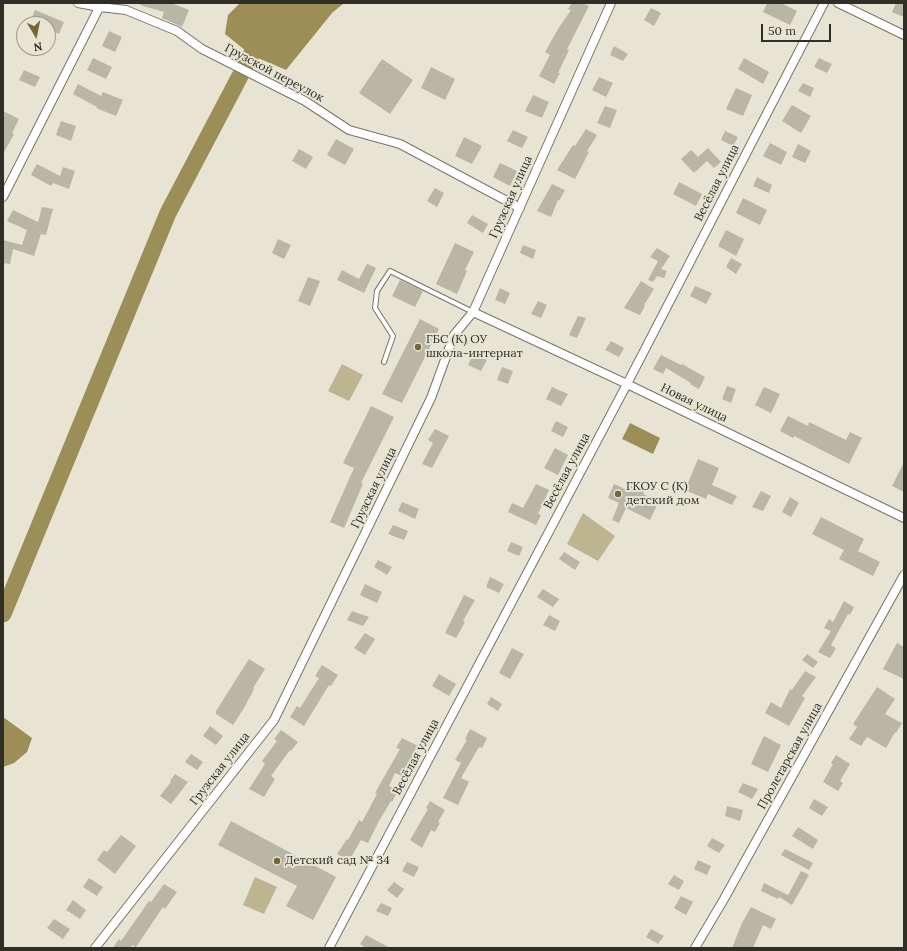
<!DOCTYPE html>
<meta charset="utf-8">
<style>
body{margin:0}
#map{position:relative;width:907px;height:951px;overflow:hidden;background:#e7e4d3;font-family:Lora,serif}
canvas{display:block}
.frame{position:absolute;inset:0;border:4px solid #2f2e27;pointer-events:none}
.north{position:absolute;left:16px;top:16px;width:40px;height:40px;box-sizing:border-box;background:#e7e4d3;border:1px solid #9d9b8e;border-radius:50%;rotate:170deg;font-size:11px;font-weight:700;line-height:16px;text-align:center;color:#2f2e27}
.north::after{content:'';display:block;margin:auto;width:14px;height:18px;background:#736734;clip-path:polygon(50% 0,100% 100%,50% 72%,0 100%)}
.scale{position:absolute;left:761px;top:24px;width:70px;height:18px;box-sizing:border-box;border:2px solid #2f2e27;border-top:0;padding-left:5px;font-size:12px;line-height:14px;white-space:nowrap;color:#2f2e27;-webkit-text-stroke:3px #e7e4d3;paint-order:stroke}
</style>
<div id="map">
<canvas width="907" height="951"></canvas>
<div class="frame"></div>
<div class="north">N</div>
<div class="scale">50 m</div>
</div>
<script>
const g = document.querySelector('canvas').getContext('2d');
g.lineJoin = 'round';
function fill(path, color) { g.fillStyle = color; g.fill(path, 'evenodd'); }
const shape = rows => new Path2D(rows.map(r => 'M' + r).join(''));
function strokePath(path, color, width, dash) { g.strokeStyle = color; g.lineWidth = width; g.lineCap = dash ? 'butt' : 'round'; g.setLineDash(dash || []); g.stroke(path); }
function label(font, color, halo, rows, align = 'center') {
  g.font = font + ' Lora,serif'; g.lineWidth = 4; g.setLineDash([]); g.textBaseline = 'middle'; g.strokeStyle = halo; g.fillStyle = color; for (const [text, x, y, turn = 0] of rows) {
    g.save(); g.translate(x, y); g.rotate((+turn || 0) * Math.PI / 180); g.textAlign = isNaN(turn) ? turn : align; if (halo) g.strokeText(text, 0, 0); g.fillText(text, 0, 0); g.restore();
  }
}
const green = shape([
 [342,364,363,375,349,401,328,391],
 [583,513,615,536,598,561,567,544],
 [255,877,277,887,264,914,243,905]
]);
const water = shape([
 [240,3,344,3,332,13,286,70,251,55,225,34,228,15],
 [630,423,660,438,653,454,622,439],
 [3,717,32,738,27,752,14,763,3,767]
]);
const river = shape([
 [246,64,251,55,293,3],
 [3,614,168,213,240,76]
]);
const building = shape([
 [140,3,171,3,189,10,182,27,162,18,164,12,140,5],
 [572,3,582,3,589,6,567,49,569,50,558,73,560,73,554,84,539,76,550,55,545,52,558,29,571,10,568,9],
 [767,3,781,3,797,11,790,25,763,12],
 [896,3,904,3,904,17,892,12],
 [651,8,661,13,654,26,644,20],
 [35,10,64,22,59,34,48,29,48,24,36,24,30,22],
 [109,31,122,37,115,52,102,46],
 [614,46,628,54,623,61,610,55],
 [93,58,112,67,106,79,87,70],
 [744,58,769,72,763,84,738,69],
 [819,58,832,64,827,73,814,67],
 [382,59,413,80,390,114,359,93],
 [431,67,455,79,445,100,421,88],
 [24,70,40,77,35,87,19,80],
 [599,77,613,83,606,97,592,90],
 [803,83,814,88,810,97,798,91],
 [78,84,101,96,103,92,123,100,116,116,96,108,97,107,73,94],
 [736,88,752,95,743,116,726,109],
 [533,95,549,102,542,118,525,111],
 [792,105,811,116,801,133,782,121],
 [605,106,617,110,610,128,597,123],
 [3,111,19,119,12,133,14,134,3,154],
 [61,121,76,126,71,141,56,135],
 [586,129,597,135,587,151,589,152,575,179,557,170,573,145,575,146],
 [513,130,528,137,522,148,507,141],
 [725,131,738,137,733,146,721,140],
 [464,137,482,146,472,164,455,156],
 [336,139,354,149,345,165,327,155],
 [770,143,787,152,781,165,763,156],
 [798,144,811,151,805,163,792,157],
 [708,148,721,162,714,168,707,161,694,173,681,159,691,150,698,157],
 [299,149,313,157,306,169,292,161],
 [500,163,517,171,510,186,493,177],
 [37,164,60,176,63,167,75,171,69,189,53,183,51,186,31,175],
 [757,177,772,185,769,193,753,186],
 [679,182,702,194,696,206,673,194],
 [552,184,565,190,559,201,558,200,551,217,537,211],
 [435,188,444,193,437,207,427,201],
 [743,198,767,210,760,225,736,213],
 [42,207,53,209,46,235,41,234,34,256,13,249,10,264,3,263,3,240,22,245,27,230,7,221,13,210,38,222],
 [472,215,488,224,483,233,467,223],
 [726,230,744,239,736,256,718,246],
 [278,239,291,245,284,259,272,253],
 [455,243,474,252,465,270,467,271,457,294,436,284],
 [523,245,536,250,533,259,520,253],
 [657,248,670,256,661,269,667,271,664,278,657,276,653,282,648,280,658,261,650,257],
 [731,258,742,264,736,274,726,267],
 [367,264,376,268,364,293,337,280,342,270,359,279],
 [308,277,320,281,310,306,298,301],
 [400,280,423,291,415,307,392,296],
 [641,281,654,289,644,305,645,306,640,315,624,308],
 [695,286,712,293,706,304,690,296],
 [500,288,510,293,505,304,495,300],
 [538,301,547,305,541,318,531,314],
 [578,316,586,318,577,338,569,335],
 [420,319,439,329,402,403,382,394],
 [611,341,624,348,619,357,605,350],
 [473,354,487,360,481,371,468,365],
 [661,355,681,365,682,364,705,377,699,389,690,384,691,383,666,368,663,374,653,369],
 [502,367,513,371,508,384,497,380],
 [727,386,736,389,731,403,722,399],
 [552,387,568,394,561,406,546,399],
 [764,387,780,394,771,413,755,405],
 [371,406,394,417,361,483,363,484,344,528,330,522,354,468,343,463],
 [788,416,808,426,809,422,846,440,850,432,862,438,849,464,794,436,793,438,780,431],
 [556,421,568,427,563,437,551,431],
 [435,429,449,436,432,468,422,464,433,443,428,440],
 [555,448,568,455,558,475,544,468],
 [698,459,719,468,712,485,737,496,732,505,708,494,706,499,685,490],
 [904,462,904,492,892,486],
 [632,483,646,489,643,494,659,501,650,520,626,508,619,523,612,520,619,503,608,498,614,484,629,491],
 [536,484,549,490,538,514,541,515,536,525,508,512,512,503,523,508],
 [761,491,771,496,763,511,752,507],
 [790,497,799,503,791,517,782,512],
 [402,502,419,509,415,519,398,511],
 [821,517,864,539,858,551,880,562,873,576,839,559,844,550,812,534],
 [393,525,408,531,404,540,388,534],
 [511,542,523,547,519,556,507,551],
 [564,552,580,562,575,570,559,559],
 [378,560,392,567,387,575,374,567],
 [490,577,504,584,499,593,486,587],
 [365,584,382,592,377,603,360,595],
 [543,589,559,599,553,607,537,597],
 [464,595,475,600,463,621,465,622,456,638,445,633],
 [844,601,854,607,850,615,848,614,831,645,836,648,830,658,818,652,831,631,824,628,829,619,833,622],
 [352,611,369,617,363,626,347,620],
 [549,615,560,621,555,631,543,625],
 [365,633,375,639,365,655,354,648],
 [897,643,904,647,904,679,883,669],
 [512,648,524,654,510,679,499,673],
 [807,654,818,662,813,668,802,660],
 [249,659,265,669,253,688,254,689,244,708,233,725,216,714,216,711],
 [322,665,338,675,331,686,329,685,304,726,290,717,297,706,300,708,319,678,315,676],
 [805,671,816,677,802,696,805,698,789,726,765,713,771,702,781,708,790,689,792,690],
 [439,674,456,684,449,696,432,686],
 [877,687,895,699,885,714,902,723,896,733,895,732,886,748,867,737,861,746,849,739,857,727,853,724],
 [491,697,502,704,498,711,487,704],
 [210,726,223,736,216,745,203,736],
 [470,729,487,738,482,748,479,747,461,778,469,782,458,805,443,798,461,763,455,760,467,740,465,739],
 [281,730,298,742,291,751,290,750,271,776,275,779,264,797,249,789,265,764,262,761,277,741,274,739],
 [764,736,781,745,768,772,751,764],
 [402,738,420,747,415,757,413,756,402,776,395,773,389,786,398,791,392,802,391,801,379,821,368,843,361,840,349,861,337,854,347,839,348,840,359,820,362,822,377,794,375,793,400,749,396,748],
 [191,754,203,762,197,770,185,762],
 [836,755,850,764,840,781,843,783,838,791,823,782,833,764,831,763],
 [175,774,188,782,171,804,160,796,171,782,170,781],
 [743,783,758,789,752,799,738,792],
 [814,799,828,807,822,816,809,808],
 [430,801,445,810,438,822,440,823,435,832,431,830,422,848,410,840,428,809,426,808],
 [727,806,743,810,740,821,725,816],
 [231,821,336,877,313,920,286,906,297,886,218,845],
 [798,827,818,840,813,849,792,836],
 [121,835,136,846,115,874,97,860,104,850,107,852],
 [712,838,725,845,719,853,707,846],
 [785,849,813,863,809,870,781,855],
 [698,860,711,866,707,875,694,869],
 [407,862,419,867,414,877,402,871],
 [801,871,809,875,792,905,779,897,778,899,761,891,764,883,788,895],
 [674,875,684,881,679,890,668,884],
 [89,878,103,887,97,896,83,887],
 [394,882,404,889,397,898,387,890],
 [164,884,177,892,165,909,163,907,136,947,132,945,131,947,132,948,113,948,119,939,121,941,149,901,151,902],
 [681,896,693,902,686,915,674,908],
 [73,900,86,910,80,919,66,910],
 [381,903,392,908,388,916,376,911],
 [751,907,776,919,771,929,763,925,753,948,732,948,742,923],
 [54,919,70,929,63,939,47,928],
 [651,929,664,936,658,944,646,937],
 [366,935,390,948,366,948,360,944]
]);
const service = shape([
 [384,362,393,336,375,308,377,291,390,271,473,312]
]);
const minor = shape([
 [78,3,100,7,126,10,177,31,202,49,305,101,349,130,400,144,520,208],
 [838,3,904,35],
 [3,197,101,4],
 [473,312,627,384,904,518],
 [95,948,274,720,431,398,454,335,473,312,611,3],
 [329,948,627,384,824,3],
 [695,948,724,899,904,575]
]);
const markers = [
 [418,347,4,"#736734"],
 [618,494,4,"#736734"],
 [277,861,4,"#736734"]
];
const streetNames = [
 ["Грузской переулок",274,73,28],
 ["Весёлая улица",717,183,-63],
 ["Грузская улица",511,197,-66],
 ["Новая улица",694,403,26],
 ["Весёлая улица",567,471,-62],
 ["Грузская улица",374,488,-64],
 ["Пролетарская улица",790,756,-61],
 ["Весёлая улица",416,757,-62],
 ["Грузская улица",220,769,-52]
];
const poiNames = [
 ["ГБС (К) ОУ",426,340],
 ["школа-интернат",426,354],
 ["ГКОУ С (К)",626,487],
 ["детский дом",626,501],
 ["Детский сад № 34",285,861]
];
fill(green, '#bdb590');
fill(water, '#9b8e56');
strokePath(river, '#9b8e56', 17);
fill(building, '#b9b6a6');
strokePath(service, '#787466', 6);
strokePath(minor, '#787466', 10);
strokePath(service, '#fff', 4);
strokePath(minor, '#fff', 8);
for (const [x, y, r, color] of markers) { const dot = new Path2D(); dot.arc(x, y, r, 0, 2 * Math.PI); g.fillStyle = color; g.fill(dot); strokePath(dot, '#e7e4d3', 1.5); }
label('12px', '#2f2e27', '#e7e4d3', streetNames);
label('12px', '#2f2e27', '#e7e4d3', poiNames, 'left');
</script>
